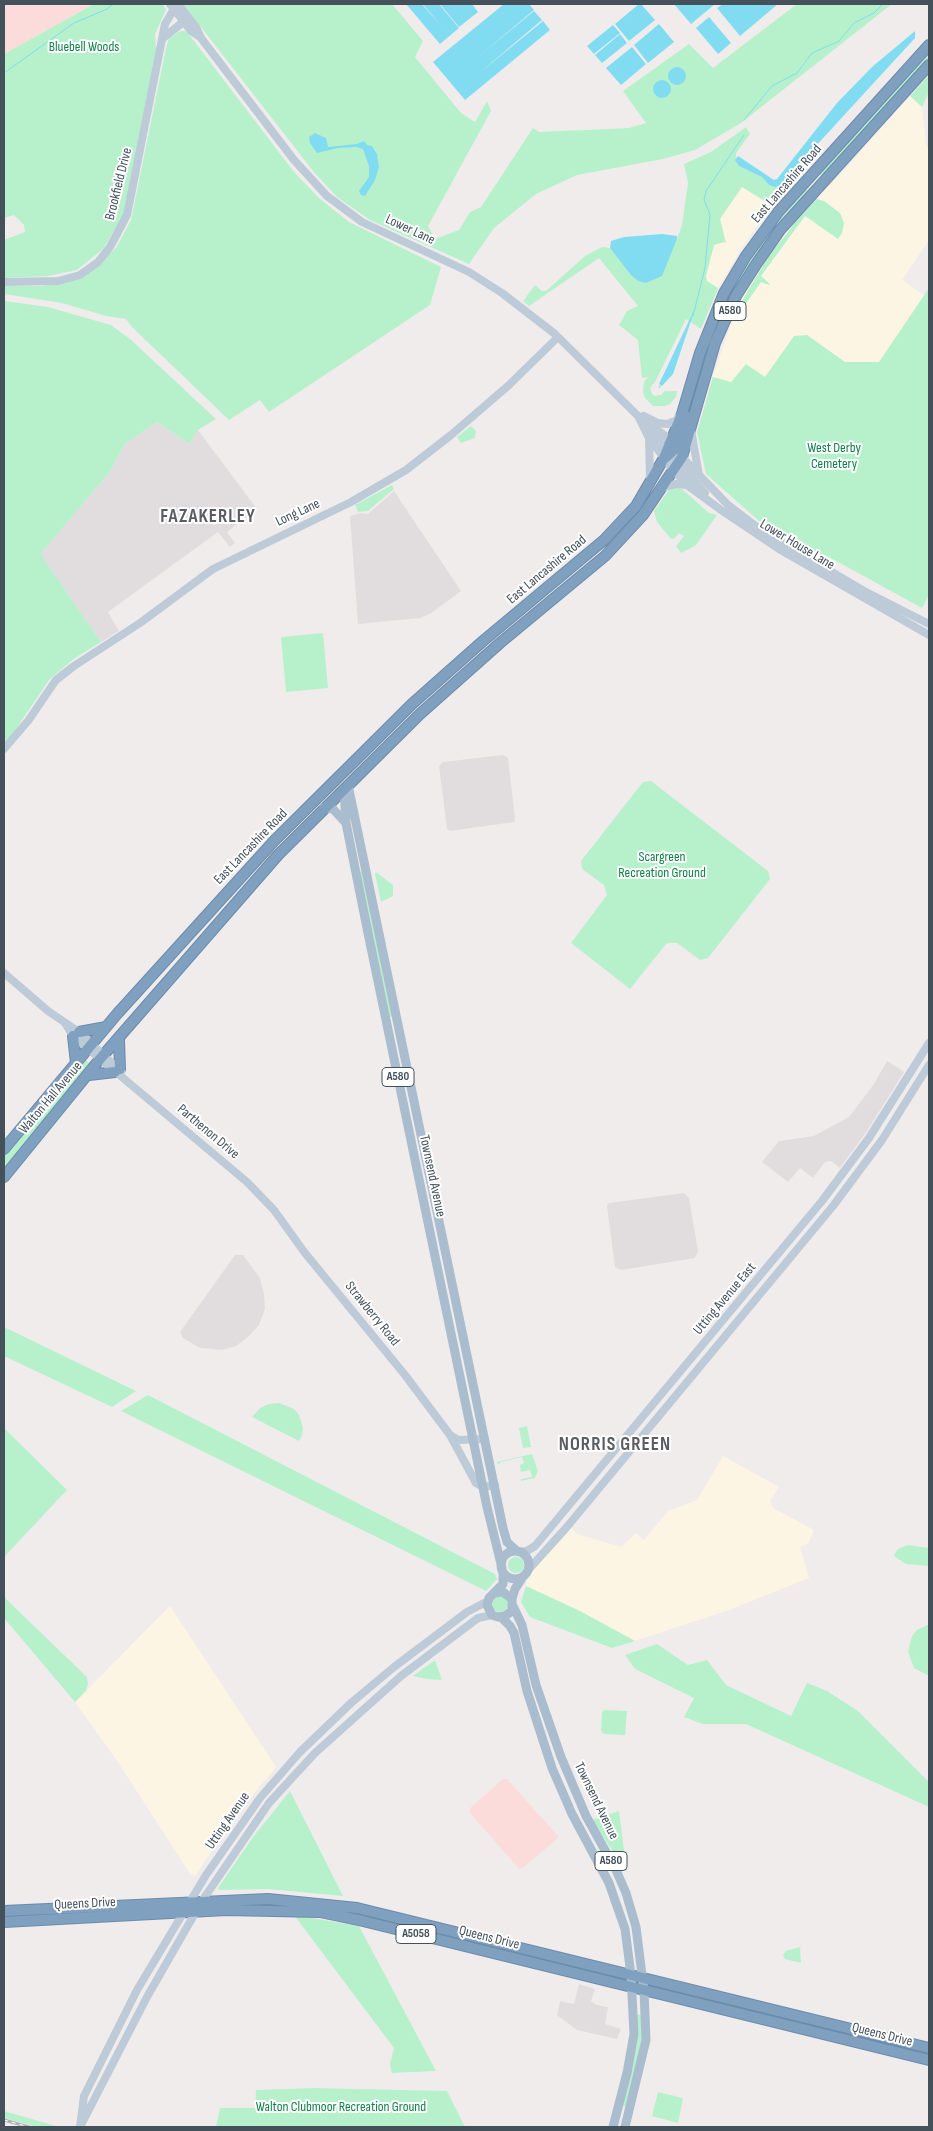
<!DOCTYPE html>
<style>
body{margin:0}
#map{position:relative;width:933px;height:2131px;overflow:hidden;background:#f0ecec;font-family:"Sofia Sans Condensed",sans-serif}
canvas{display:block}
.frame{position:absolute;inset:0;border:5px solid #44515b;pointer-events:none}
</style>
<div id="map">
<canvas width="933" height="2131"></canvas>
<div class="frame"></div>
</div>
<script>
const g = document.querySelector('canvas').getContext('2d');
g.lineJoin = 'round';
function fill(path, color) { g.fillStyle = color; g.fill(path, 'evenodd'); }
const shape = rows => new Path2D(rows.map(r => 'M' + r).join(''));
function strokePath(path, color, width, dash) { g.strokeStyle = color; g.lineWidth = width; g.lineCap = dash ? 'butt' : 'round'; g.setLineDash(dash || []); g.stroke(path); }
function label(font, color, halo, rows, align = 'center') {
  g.font = font + ' "Sofia Sans Condensed",sans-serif'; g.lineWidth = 4; g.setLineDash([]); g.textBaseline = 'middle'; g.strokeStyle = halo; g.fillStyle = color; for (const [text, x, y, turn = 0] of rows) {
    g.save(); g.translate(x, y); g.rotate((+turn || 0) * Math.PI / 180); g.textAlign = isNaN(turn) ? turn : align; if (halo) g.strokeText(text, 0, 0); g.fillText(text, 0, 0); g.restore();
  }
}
const commercial = shape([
 [910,96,922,107,926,145,929,150,929,240,902,280,925,296,879,362,845,362,807,335,764,377,731,382,713,377,731,323,745,292,771,251,800,215,838,177],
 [742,187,771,206,741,249,718,288,706,281,706,276,714,245,725,242,720,219],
 [723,1456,779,1487,770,1501,773,1508,814,1530,808,1544,800,1547,809,1578,729,1610,635,1641,580,1611,526,1586,528,1576,570,1527,577,1534,621,1547,636,1533,644,1540,668,1511,697,1500],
 [170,1606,276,1767,231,1822,195,1876,191,1875,118,1762,75,1702]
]);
const education = shape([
 [157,422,189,444,198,430,257,509,227,532,235,543,230,547,218,532,108,612,119,631,101,642,38,552,41,552,109,473,125,444],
 [394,491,461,591,430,614,420,618,358,624,350,516,361,513,368,514],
 [503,755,508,758,515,820,514,822,450,831,447,829,439,766,443,762],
 [887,1061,904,1072,867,1131,840,1168,831,1161,825,1162,813,1178,800,1168,788,1182,762,1162,779,1141,814,1136,849,1117,874,1084],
 [684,1193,689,1198,698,1251,695,1258,621,1270,615,1267,607,1206,609,1203],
 [235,1255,243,1255,260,1278,264,1294,265,1309,259,1325,249,1336,236,1346,222,1350,200,1348,183,1338,180,1332],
 [579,1984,595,1989,591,2001,596,2005,608,2007,605,2024,621,2029,617,2039,577,2030,557,2015,560,2001,574,2004]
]);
const medical = shape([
 [4,4,94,4,4,54],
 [503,1779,507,1779,559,1837,523,1868,519,1869,470,1813,469,1809]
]);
const green = shape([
 [94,4,163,4,166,10,155,34,156,50,123,216,103,249,77,270,48,276,4,278,4,240,25,232,24,225,14,215,4,218,4,54],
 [183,4,392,4,423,41,415,57,461,113,475,122,487,101,491,111,428,226,435,239,459,230,470,212,481,207,533,128,539,132,629,128,646,123,623,91,689,44,713,68,797,4,892,4,741,123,695,150,663,159,577,175,536,194,494,228,469,264,370,220,337,197,313,171],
 [180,31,185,31,188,33,294,172,320,199,349,222,441,267,430,305,269,412,260,400,229,420,132,327,126,319,106,316,62,303,4,294,4,286,42,286,68,281,91,270,116,248,131,220,166,48,169,38],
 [929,54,929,60,821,179,820,171],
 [929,75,929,92,922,107,910,96],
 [746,127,750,134,736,153,736,160,739,166,763,177,769,185,781,187,773,206,742,187,720,219,726,243,724,242,714,245,706,276,707,281,718,288,701,329,686,319,655,382,650,388,652,394,655,396,661,395,665,391,677,391,676,397,670,404,665,406,653,406,645,398,643,392,644,382,648,377,642,378,638,340,619,325,627,311,638,306,599,258,529,306,523,301,535,285,542,291,546,291,585,256,602,247,610,248,638,281,677,239,682,225,688,183,684,164,711,152],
 [806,189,809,192,763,247,692,405,689,409,708,337,740,271,774,226],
 [817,199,824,201,840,213,844,223,842,233,838,239,805,216,761,276,770,284,769,285,761,282,736,318,734,316,747,292,772,251,789,231,804,208,811,201],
 [929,288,929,595,922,608,829,557,790,542,758,520,706,474,697,432,713,377,731,382,746,364,765,377,794,336,807,335,845,362,879,362],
 [4,301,48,307,111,325,130,339,216,419,198,430,189,444,157,422,125,444,109,473,41,553,39,552,101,642,75,658,49,680,12,735,4,742],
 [471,426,476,431,475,438,461,443,457,437],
 [392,485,394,489,368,511,358,512,355,505],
 [677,487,682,489,709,513,717,515,696,545,681,553,676,546,684,536,679,533,675,538,671,539,657,522,654,511,669,490],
 [323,633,328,688,286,692,281,637],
 [651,781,768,871,770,879,708,958,700,960,677,943,669,943,666,944,630,989,571,943,607,895,604,885,582,869,581,861,643,782],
 [364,871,394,1016,389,1017,359,872],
 [376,872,393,885,393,896,381,902,375,874],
 [86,1060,92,1066,4,1170,4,1154,59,1089],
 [4,1327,136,1391,112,1407,4,1356],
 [148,1395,495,1574,497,1579,486,1591,121,1411],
 [279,1403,294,1409,299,1415,303,1428,302,1435,299,1441,252,1417,260,1408,269,1404],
 [527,1426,531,1447,523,1448,519,1428],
 [4,1428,67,1490,4,1557],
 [532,1454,538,1471,535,1478,521,1481,521,1479,532,1477,530,1470,521,1472,520,1465,524,1463,522,1457,501,1462,498,1465,497,1462],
 [908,1545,929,1548,929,1566,906,1564,895,1557,894,1555,898,1549],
 '508 1565a8 8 0 1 1 16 0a8 8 0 1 1-16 0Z',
 [526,1586,580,1611,635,1641,612,1648,530,1617,521,1602],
 [4,1593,6,1599,87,1677,88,1684,86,1691,75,1702,4,1618],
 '492 1604a8 8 0 1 1 16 0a8 8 0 1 1-16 0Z',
 [929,1624,929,1676,914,1668,908,1652,912,1636,917,1630],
 [657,1644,688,1665,707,1660,726,1685,791,1716,807,1683,827,1691,858,1711,929,1782,929,1807,746,1724,703,1724,684,1717,694,1698,635,1669,625,1655],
 [435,1660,442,1680,427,1679,413,1676],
 [605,1710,627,1711,625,1735,604,1734,601,1731,602,1712],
 [290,1791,343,1896,268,1889,219,1890,218,1888,253,1837],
 [619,1811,626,1866,623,1867,592,1820],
 [294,1915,359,1926,436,2071,392,2073,390,2064,394,2048],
 [800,1947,801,1963,785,1959,783,1955,786,1951],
 [643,2014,644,2031,627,2107,622,2106,637,2044,637,2015],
 [314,2088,447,2091,465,2127,216,2127,220,2108,255,2108,256,2090],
 [658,2092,683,2098,678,2123,652,2116],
 [4,2111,25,2117,59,2127,37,2127,4,2118]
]);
const water = shape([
 [406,4,422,4,442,27,423,4,439,4,459,28,440,44],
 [440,4,472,4,478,12,459,27],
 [504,4,529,4,534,10,478,57,534,11,542,20,478,74,543,21,550,30,465,100,433,62],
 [639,4,641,4,655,20,629,41,615,24],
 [674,4,715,4,691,24],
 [723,4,778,4,740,36,717,8],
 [709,17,731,43,718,54,696,28],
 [659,24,674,42,648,63,634,45],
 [613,25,620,33,594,54,587,46],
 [915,31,915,38,779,186,775,187,769,185,762,177,739,166,735,160,738,156,774,180,777,179,837,103,872,67],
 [620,34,627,43,602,63,595,55],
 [632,47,646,64,621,85,606,68],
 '668 76a9 9 0 1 1 18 0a9 9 0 1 1-18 0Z',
 '653 89a9 9 0 1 1 18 0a9 9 0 1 1-18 0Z',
 [315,133,326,138,328,147,357,144,364,141,367,145,372,146,377,154,379,167,375,180,365,196,361,195,359,191,369,177,369,166,363,149,356,147,338,148,317,153,310,143,309,137],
 [662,234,677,236,677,239,662,276,646,283,638,281,631,275,610,248,611,241,624,237],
 [696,306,673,374,662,386,659,384]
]);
const stream = shape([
 [4,73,74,23,107,9,113,4],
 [744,120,772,86,797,73,812,53,839,41,854,23,874,13,883,4],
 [693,316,705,268,710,214,704,200,706,191,744,135],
 [659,388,661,384]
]);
const secondary = shape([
 [170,4,191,31,200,37],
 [178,4,196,27,201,38,294,160,327,196,362,222,469,272,502,293,555,334,637,415,664,435,672,444],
 [163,38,187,19],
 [4,282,58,281,80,275,98,262,110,247,127,215,165,24,174,9],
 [644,416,658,423,667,424,675,421,680,416],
 [639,418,649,438,674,471,687,485,721,510,779,549,929,635],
 [649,428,669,455],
 [691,430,699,475],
 [649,438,650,481],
 [671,447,675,461,705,493],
 [679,454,728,505,762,531,864,591,929,624],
 [664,487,676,484,687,485],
 [4,749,28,721,56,680,74,666,140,623,213,569,351,502,406,470,451,435,509,385,558,337],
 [4,973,48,1011,79,1032,121,1072],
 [65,1023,73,1036,247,1182,274,1210,305,1253,405,1375,450,1435,476,1483,483,1487,495,1485],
 [450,1435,458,1440,485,1439],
 [519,1552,527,1551,535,1546,822,1201,869,1138,929,1043],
 [529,1569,566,1528,833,1206,882,1140,929,1065],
 [82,2123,147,1997,202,1901,269,1803,315,1753,401,1676,478,1618,492,1615],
 [80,2127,84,2096,137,1990,206,1875,260,1798,300,1752,351,1703,394,1667,467,1612,488,1601]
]);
const primary = shape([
 [348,785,503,1528,507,1542,517,1551],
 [344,789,346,823,368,933,487,1507,502,1568],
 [324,808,333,809,346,823],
 '501 1565a14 14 0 1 1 28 0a14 14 0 1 1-28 0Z',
 [495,1593,503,1592,512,1599,512,1611,505,1616,498,1617,492,1615,487,1605,489,1598,503,1584,503,1572],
 [512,1599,515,1589,522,1578],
 [513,1606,522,1625,536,1685,561,1757,586,1816,616,1870,626,1893,636,1927,644,1991,646,2040,625,2127],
 [501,1617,510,1626,514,1633,527,1691,552,1768,572,1814,609,1883,625,1929,631,1975,634,2034,627,2073,613,2127]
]);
const highway = shape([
 [665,458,675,449,689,417],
 [79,1032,106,1027],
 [73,1036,76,1063],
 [119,1040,120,1069],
 [89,1075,115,1072],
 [4,1149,117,1014,274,841,412,704,483,641,604,540,636,506,664,458,682,414,700,353,724,293,746,256,779,211,929,45],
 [4,1177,100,1059,278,855,420,714,500,643,605,556,643,515,682,457,715,343,736,296,757,263,780,230,929,65],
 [4,1911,268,1899,357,1908,929,2048],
 [4,1922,226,1910,320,1912,363,1921,929,2060]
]);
const rail = shape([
 [4,2120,29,2127]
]);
const shields = [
 [730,311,32],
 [398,1077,32],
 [611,1861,32],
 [416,1934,40]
];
const shieldNames = [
 ["A580",730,311],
 ["A580",398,1077],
 ["A580",611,1861],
 ["A5058",416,1934]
];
const parkNames = [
 ["Bluebell Woods",84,47],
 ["West Derby",834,448],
 ["Cemetery",834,464],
 ["Scargreen",662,857],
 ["Recreation Ground",662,873],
 ["Walton Clubmoor Recreation Ground",341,2107]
];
const streetNames = [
 ["Brookfield Drive",119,184,-76],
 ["East Lancashire Road",787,184,-49],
 ["Lower Lane",410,230,25],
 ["Long Lane",298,513,-25],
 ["Lower House Lane",797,545,31],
 ["East Lancashire Road",547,570,-40],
 ["East Lancashire Road",251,847,-46],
 ["Walton Hall Avenue",51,1098,-50],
 ["Parthenon Drive",208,1132,40],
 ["Townsend Avenue",432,1176,78],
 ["Utting Avenue East",725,1299,-50],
 ["Strawberry Road",372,1314,51],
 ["Townsend Avenue",596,1801,64],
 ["Utting Avenue",228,1821,-55],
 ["Queens Drive",85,1904,-3],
 ["Queens Drive",489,1938,14],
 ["Queens Drive",882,2035,14]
];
const districtNames = [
 ["FAZAKERLEY",208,517],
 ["NORRIS GREEN",615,1445]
];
fill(commercial, '#fdf5e3');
fill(education, '#e1ddde');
fill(medical, '#fcdcda');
fill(green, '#b7f1cc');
fill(water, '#81dcf1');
strokePath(stream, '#81dcf1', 1);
strokePath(highway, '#6c8bab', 12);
strokePath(secondary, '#bdcad7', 8);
strokePath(primary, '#aabdce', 9);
strokePath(highway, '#80a0c0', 10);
strokePath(rail, '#aeb2b8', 3);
strokePath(rail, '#fff', 1, [4]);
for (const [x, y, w] of shields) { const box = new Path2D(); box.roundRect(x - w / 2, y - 9.5, w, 19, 4); g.fillStyle = '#fff'; g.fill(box); strokePath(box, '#44515b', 1); }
label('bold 12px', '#44515b', null, shieldNames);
label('14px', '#108146', '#fff', parkNames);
label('14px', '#44515b', '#fff', streetNames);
g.letterSpacing = '1px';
label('bold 19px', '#595d62', '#fff', districtNames);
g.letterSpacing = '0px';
</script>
